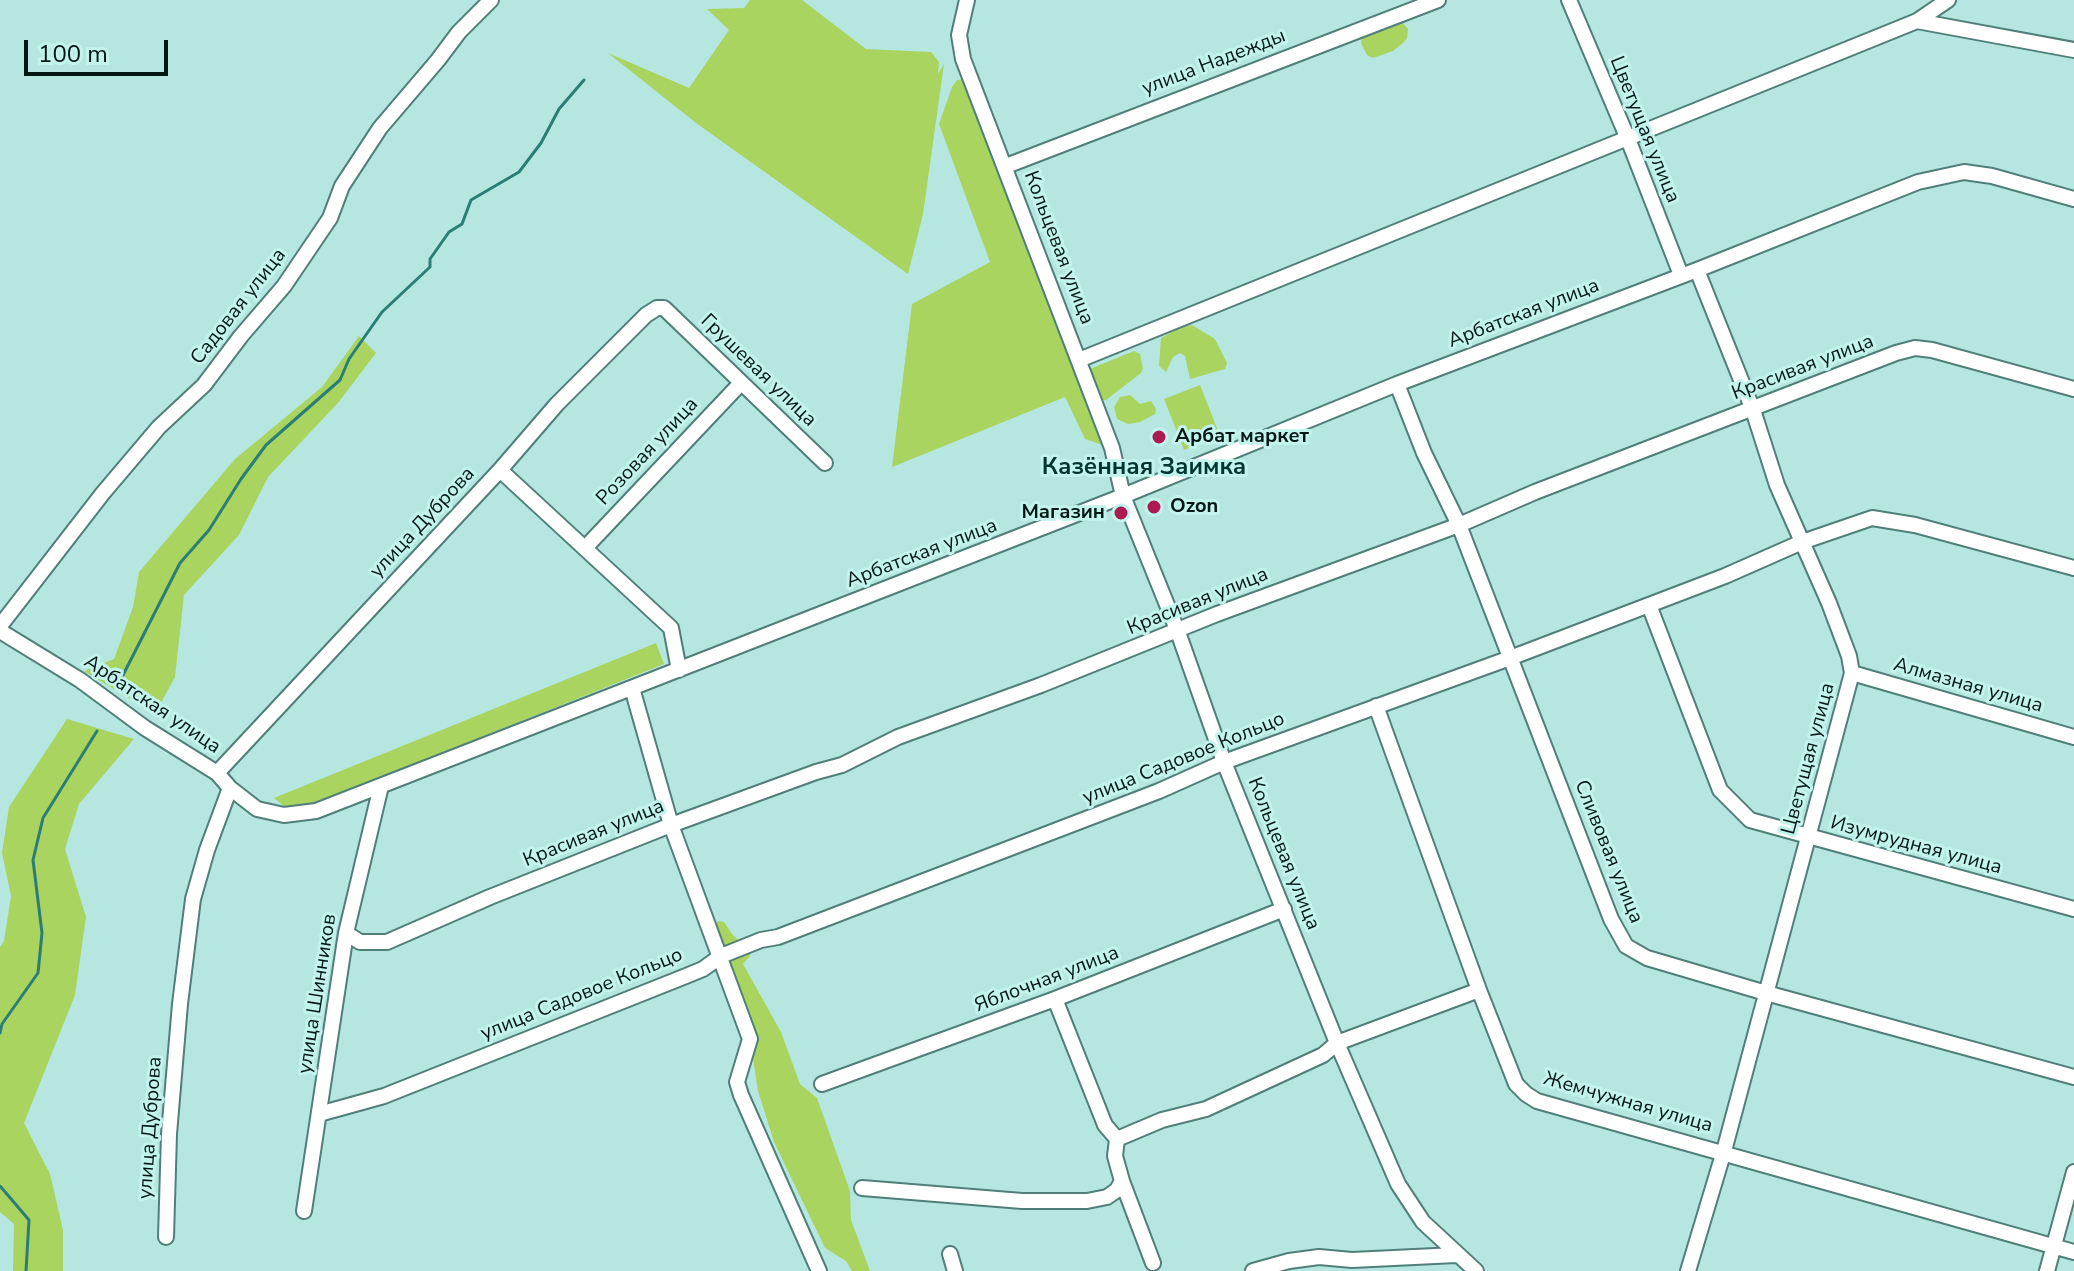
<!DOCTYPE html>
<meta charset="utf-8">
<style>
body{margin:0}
#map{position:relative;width:2074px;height:1271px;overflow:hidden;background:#b5e7e0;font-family:"Nunito Sans",sans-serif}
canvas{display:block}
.scale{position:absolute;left:24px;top:40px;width:144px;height:36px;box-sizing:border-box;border:4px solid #041715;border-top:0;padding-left:10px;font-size:24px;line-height:28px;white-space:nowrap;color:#041715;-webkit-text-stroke:6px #c2f4ed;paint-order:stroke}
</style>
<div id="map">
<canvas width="2074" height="1271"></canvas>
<div class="scale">100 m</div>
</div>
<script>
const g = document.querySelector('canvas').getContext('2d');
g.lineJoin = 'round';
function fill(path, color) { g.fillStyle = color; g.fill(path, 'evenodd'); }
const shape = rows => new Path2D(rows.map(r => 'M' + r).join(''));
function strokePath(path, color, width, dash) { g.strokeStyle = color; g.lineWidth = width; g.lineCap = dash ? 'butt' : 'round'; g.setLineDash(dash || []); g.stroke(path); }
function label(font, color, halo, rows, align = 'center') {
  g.font = font + ' "Nunito Sans",sans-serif'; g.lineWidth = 6; g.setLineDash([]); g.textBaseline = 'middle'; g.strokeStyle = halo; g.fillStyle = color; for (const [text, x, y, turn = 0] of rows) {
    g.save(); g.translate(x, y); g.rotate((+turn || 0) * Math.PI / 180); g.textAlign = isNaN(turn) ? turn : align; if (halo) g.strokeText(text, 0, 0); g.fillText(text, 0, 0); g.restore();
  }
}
const green = shape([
 [750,0,802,0,866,49,931,52,939,62,938,74,944,64,923,214,908,274,696,123,608,53,689,88,729,30,707,9,744,8],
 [1402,22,1408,29,1407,38,1403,43,1393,51,1373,58,1367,55,1361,43,1362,35],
 [963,79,968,82,1106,446,1085,439,1065,397,892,467,912,304,990,262,939,124,952,87,957,80],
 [1192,325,1215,339,1227,363,1225,369,1190,379,1185,356,1180,353,1173,357,1166,372,1159,366,1161,338,1183,326],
 [359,336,376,353,338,403,268,477,239,535,184,595,175,677,155,714,84,671,114,659,133,607,139,572,235,459,322,387],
 [1134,351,1140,354,1143,368,1141,373,1106,400,1102,400,1091,379,1090,369],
 [1200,385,1220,436,1184,450,1164,399],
 [1130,395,1140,404,1151,401,1156,409,1155,414,1140,422,1128,424,1117,419,1114,407,1120,397],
 [656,643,664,664,301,809,284,806,274,798],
 [67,719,134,739,79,804,65,849,86,917,75,995,24,1123,50,1174,63,1230,63,1271,13,1271,14,1224,0,1212,0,947,4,941,11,896,2,853,9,807],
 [718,921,724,922,732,934,750,951,750,956,743,964,781,1032,800,1084,817,1098,850,1191,851,1220,870,1271,852,1271,846,1261,825,1248,774,1142,758,1091,750,1039,728,969,730,961,715,924]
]);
const stream = shape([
 [119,683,180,563,209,530,241,479,266,445,340,380,349,359,382,312,430,267,430,259,449,232,462,224,471,200,519,172,541,143,559,109,584,80],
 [0,1033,2,1024,38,973,42,933,33,860,43,818,97,731],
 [0,1186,29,1220,26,1271]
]);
const minor = shape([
 [967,0,959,35,963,59,1112,448,1123,496,1178,632,1224,762,1337,1043,1398,1184,1423,1222,1476,1271],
 [1569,0,1628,139,1681,275],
 [1917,21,1948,0],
 [1006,166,1438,0],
 [1079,360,1917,21,2074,50],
 [1397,384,1424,453,1459,525,1611,919,1626,946,1647,958,1766,993,2074,1077],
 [500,470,671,628,679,670],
 [585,548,740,384],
 [1649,605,1720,790,1750,820,2074,909],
 [0,626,103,493,159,427,204,385,241,336,284,286,330,218,342,186,380,128,438,60,459,32,491,0],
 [0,631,80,680,145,728,217,773,230,788,257,809,284,815,316,811,1123,496,1397,384,1697,270,1918,182,1964,172,1992,176,2074,199],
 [1852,673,2074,737],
 [632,688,671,825,750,1039,737,1082,741,1095,819,1271],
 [1376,706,1479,990,1516,1084,1526,1094,1537,1101,2074,1252],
 [217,773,500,470,557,404,646,315,657,308,664,308,825,463],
 [346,933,360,942,387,942,490,897,671,825,816,772,842,765,898,737,1041,685,1217,614,1459,525,1535,492,1896,353,1915,348,1932,350,2074,389],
 [1055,999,1105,1125,1117,1139],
 [822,1084,1055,999,1284,909],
 [319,1114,384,1096,681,978,703,969,721,956,761,940,778,937,1159,791,1224,762,1510,658,1725,576,1802,542,1872,518,1915,525,2074,568],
 [1122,1181,1153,1263],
 [862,1188,1022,1201,1087,1201,1107,1197,1117,1190,1122,1181,1115,1156,1117,1139,1162,1120,1206,1109,1323,1055,1337,1043,1479,990],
 [304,1211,346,933,381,786],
 [166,1237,169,1134,180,1004,193,899,207,850,230,788],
 [950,1254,955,1271],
 [1253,1271,1289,1261,1319,1257,1352,1260,1456,1255],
 [1688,1271,1724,1151,1852,673,1849,656,1829,603,1777,485,1753,410,1697,270],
 [2047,1271,2074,1172]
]);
const markers = [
 [1159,437,8,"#ab1a50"],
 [1154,507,8,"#ab1a50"],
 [1121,513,8,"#ab1a50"]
];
const streetNames = [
 ["улица Надежды",1214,63,-21],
 ["Цветущая улица",1644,130,68],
 ["Кольцевая улица",1058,248,69],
 ["Садовая улица",239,307,-52],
 ["Арбатская улица",1524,314,-21],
 ["Красивая улица",1803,368,-21],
 ["Грушевая улица",758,371,44],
 ["Розовая улица",648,452,-47],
 ["улица Дуброва",423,523,-47],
 ["Арбатская улица",922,554,-21],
 ["Красивая улица",1198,602,-22],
 ["Алмазная улица",1968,686,16],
 ["Арбатская улица",152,705,34],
 ["улица Садовое Кольцо",1184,759,-22],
 ["Цветущая улица",1809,759,-75],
 ["Красивая улица",594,834,-22],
 ["Изумрудная улица",1916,846,15],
 ["Сливовая улица",1608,852,68],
 ["Кольцевая улица",1283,854,68],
 ["Яблочная улица",1047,980,-21],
 ["улица Шинников",318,994,-81],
 ["улица Садовое Кольцо",582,995,-22],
 ["Жемчужная улица",1628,1103,16],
 ["улица Дуброва",151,1128,-86]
];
const poiNames = [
 ["Арбат маркет",1175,437],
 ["Ozon",1170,507],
 ["Магазин",1105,513,"right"]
];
const quarterNames = [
 ["Казённая Заимка",1144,468]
];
fill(green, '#aad460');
strokePath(stream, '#2a7e76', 3);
strokePath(minor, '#507f79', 18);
strokePath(minor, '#fff', 14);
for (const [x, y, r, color] of markers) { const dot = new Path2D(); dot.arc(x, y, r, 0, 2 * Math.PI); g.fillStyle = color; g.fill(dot); strokePath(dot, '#c2f4ed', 3); }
label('20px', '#041715', '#c2f4ed', streetNames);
label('bold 20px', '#041715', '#c2f4ed', poiNames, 'left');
label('bold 24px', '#003531', '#c2f4ed', quarterNames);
</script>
